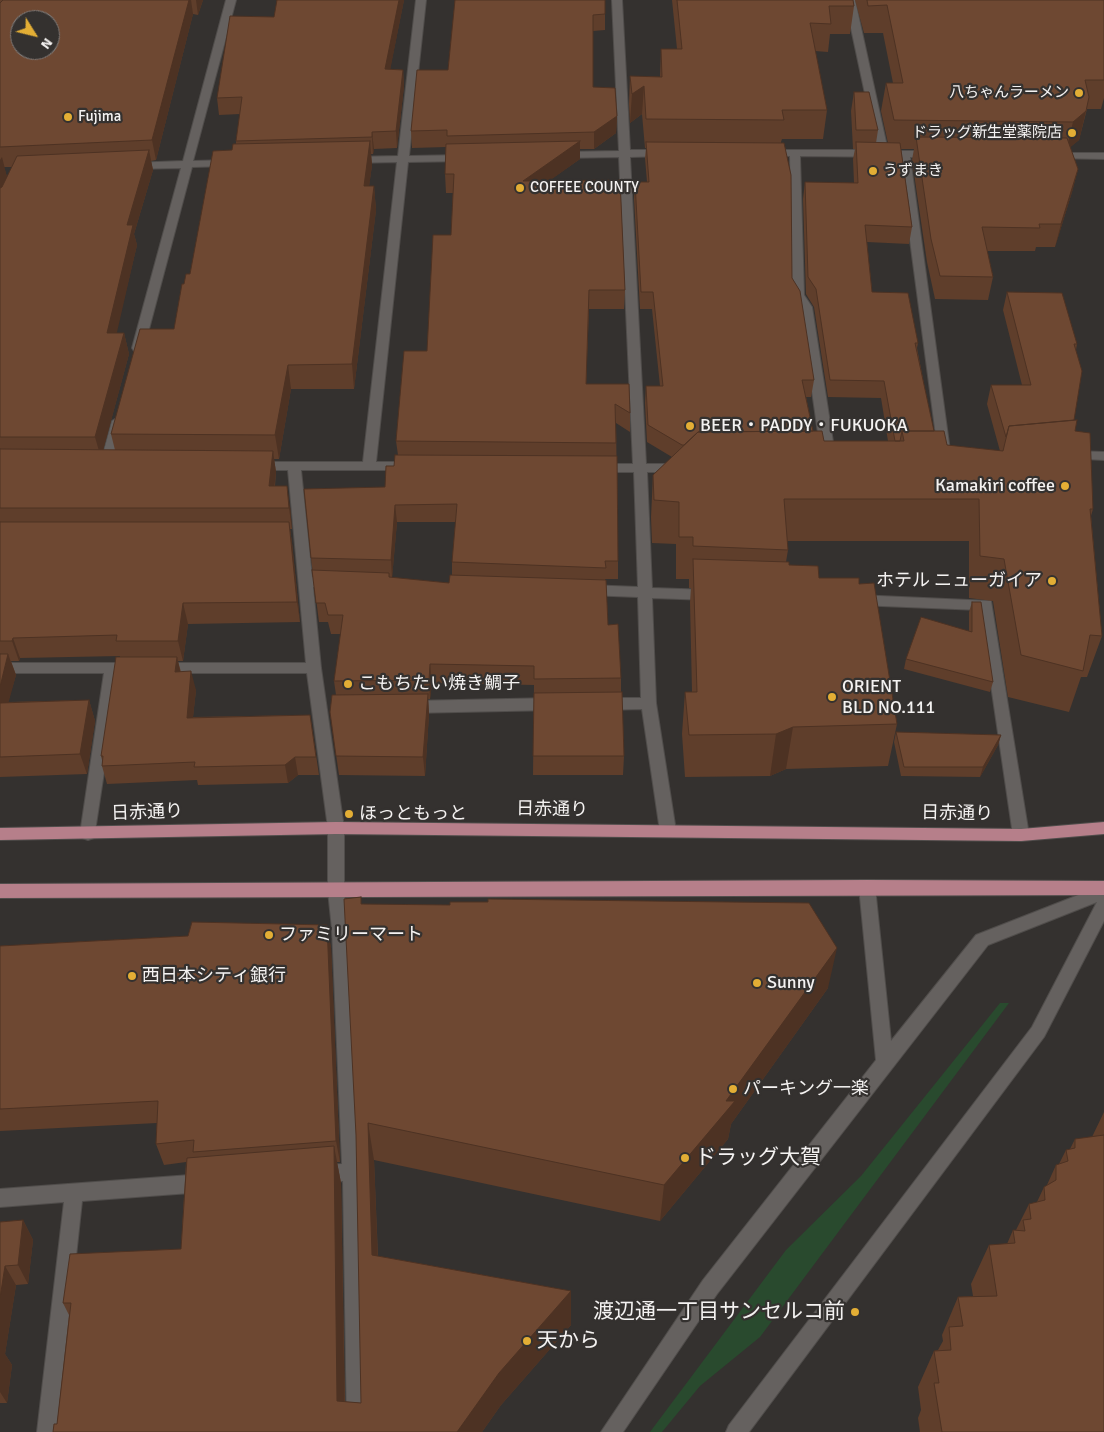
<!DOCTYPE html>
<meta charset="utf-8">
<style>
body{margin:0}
#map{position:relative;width:1104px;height:1432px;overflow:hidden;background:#34312f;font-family:Signika,sans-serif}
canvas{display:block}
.north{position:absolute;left:10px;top:10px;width:50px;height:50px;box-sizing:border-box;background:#34312f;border:1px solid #817e7d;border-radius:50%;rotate:126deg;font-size:14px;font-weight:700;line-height:20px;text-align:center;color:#f4f2f1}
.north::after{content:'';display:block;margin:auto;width:18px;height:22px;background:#e3ae35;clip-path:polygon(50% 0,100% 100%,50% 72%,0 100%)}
</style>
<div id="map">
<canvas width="1104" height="1432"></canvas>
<div class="north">N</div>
</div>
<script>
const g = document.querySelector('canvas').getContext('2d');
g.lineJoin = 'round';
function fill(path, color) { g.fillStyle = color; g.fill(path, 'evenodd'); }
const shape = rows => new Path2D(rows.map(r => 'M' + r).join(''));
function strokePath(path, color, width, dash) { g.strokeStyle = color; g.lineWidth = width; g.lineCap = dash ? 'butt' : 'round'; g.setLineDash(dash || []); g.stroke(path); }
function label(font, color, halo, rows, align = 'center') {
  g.font = font + ' Signika,"Noto Sans JP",sans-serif'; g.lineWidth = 4.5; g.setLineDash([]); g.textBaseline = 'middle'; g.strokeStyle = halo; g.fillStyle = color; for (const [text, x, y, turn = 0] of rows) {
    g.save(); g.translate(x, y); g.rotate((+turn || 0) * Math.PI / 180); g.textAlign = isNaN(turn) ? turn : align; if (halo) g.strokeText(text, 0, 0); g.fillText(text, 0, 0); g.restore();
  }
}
const green = shape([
 [1000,1003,1009,1003,760,1337,700,1386,662,1432,650,1432,786,1250,861,1176]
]);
const minor = shape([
 [226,0,236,0,193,161,231,160,236,163,231,166,192,167,144,348,142,351,134,351,132,348,181,168,131,169,126,166,131,163,183,161,226,0],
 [416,0,426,0,409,156,466,155,471,158,466,161,408,162,376,462,413,462,420,466,413,470,301,470,312,577,334,578,341,583,334,588,313,587,321,668,344,828,344,891,348,929,361,1172,367,1432,347,1432,343,1181,319,1183,312,1180,310,1174,312,1168,319,1165,342,1164,332,929,328,891,328,828,307,673,160,673,155,672,153,668,155,664,160,663,306,663,288,470,256,470,249,466,256,462,363,462,397,162,351,163,346,160,351,157,398,156,416,0],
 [612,0,622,0,630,150,666,150,671,153,666,156,630,157,646,464,681,464,688,468,681,472,647,472,652,588,709,590,716,595,709,600,652,598,656,703,676,831,674,835,668,837,662,835,660,831,642,709,603,710,598,708,596,704,598,700,603,698,641,698,638,597,587,595,580,590,587,585,638,587,634,472,596,472,589,468,596,464,633,464,619,157,561,158,556,155,561,152,619,151,612,0],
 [845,0,855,0,888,151,933,151,938,154,933,157,910,157,950,451,944,455,938,451,899,157,800,156,804,295,812,307,836,461,829,465,822,461,800,307,792,295,790,156,766,156,761,153,766,150,877,150,845,0],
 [1054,153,1104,153,1104,159,1050,158,1050,154,1054,153],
 [118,417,124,421,114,465,107,469,100,465,112,421,118,417],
 [1071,451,1104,452,1104,460,1066,458,1064,455,1071,451],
 [857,595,991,601,1029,835,1027,839,1021,841,1015,839,1013,835,980,610,857,605,850,600,857,595],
 [0,663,135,663,140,664,142,668,140,672,135,673,119,673,94,838,88,840,82,838,80,834,104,673,0,673,0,663],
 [555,698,560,700,562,704,560,708,555,710,410,713,405,711,403,707,405,703,410,701,555,698],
 [867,880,873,882,875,887,891,1041,976,935,1104,885,1104,921,1044,1037,749,1432,726,1432,729,1425,1032,1027,1097,902,988,945,717,1294,623,1432,601,1432,703,1280,876,1060,859,887,861,882,867,880],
 [204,1174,211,1177,213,1183,211,1189,204,1192,82,1201,57,1432,37,1432,64,1202,0,1207,0,1189,204,1174]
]);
const major = shape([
 [336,822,1021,829,1104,822,1104,834,1021,841,336,834,0,840,0,828,336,822],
 [867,880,1104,881,1104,895,0,898,0,884,867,880]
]);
const wall = shape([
 [0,0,203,0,198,15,193,14,156,160,151,161,153,170,134,234,137,245,116,333,124,333,129,354,103,450,115,450,111,434,174,329,184,284,190,274,232,150,236,144,236,141,240,114,219,115,217,98,274,17,277,0,404,0,390,69,403,70,404,86,397,148,374,149,373,154,371,154,372,165,369,186,374,186,376,210,354,389,291,389,279,459,274,459,276,472,275,486,290,507,292,529,290,529,292,543,300,622,188,624,183,661,178,661,181,672,196,690,193,717,310,715,319,775,298,775,288,783,198,785,197,780,107,784,102,766,102,760,101,756,120,656,20,658,19,661,11,661,16,675,8,702,89,700,95,721,87,774,0,777],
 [4,167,12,167,7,177],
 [455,0,605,14,605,30,593,31,593,87,617,116,616,133,594,149,580,149,580,159,550,180,625,290,624,309,589,309,586,384,630,413,630,432,616,423,618,561,618,579,605,579,605,580,608,625,621,678,621,692,624,756,623,775,533,775,534,685,432,683,430,699,428,699,429,714,425,776,339,775,330,712,336,695,334,681,341,634,331,634,328,622,319,622,311,558,385,487,394,466,398,455,396,441,427,351,451,235,453,193,446,193,445,174,446,147,412,148,411,131,448,70],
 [397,522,456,522,452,562,452,575,449,583,392,578],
 [672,0,853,0,854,6,850,34,830,34,828,52,815,51,827,110,823,139,782,139,781,142,792,278,814,380,811,397,806,397,813,431,824,441,888,441,881,398,828,397,814,307,806,294,803,199,805,182,854,183,853,159,855,149,853,149,851,111,854,92,878,130,876,143,888,143,881,111,886,83,893,83,883,33,864,33,855,0,1104,0,1104,98,1101,109,1087,109,1079,140,1070,147,1078,169,1072,192,1055,247,1036,247,1035,251,987,251,993,277,988,300,935,299,927,262,912,160,914,149,901,149,912,227,909,244,867,242,872,292,918,343,917,348,933,431,947,445,1000,451,987,404,991,385,1022,385,1003,310,1007,292,1077,344,1076,350,1074,420,1075,431,1093,509,1091,516,1102,636,1087,677,1081,677,1069,712,1008,697,993,601,969,598,969,541,787,541,788,550,786,562,789,565,819,578,859,584,897,724,888,766,786,769,770,776,685,777,682,734,685,692,692,692,690,602,691,588,689,588,689,579,676,579,676,544,652,543,651,517,653,475,672,457,647,442,645,403,646,386,660,386,652,309,640,309,634,199,635,182,647,182,645,158,646,148,645,148,642,114,630,123,629,104,630,76,660,77,661,49,677,49],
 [972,602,993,682,990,692,904,669,906,659,969,631,969,612],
 [896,732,1001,735,998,745,980,777,901,776,894,742],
 [362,904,828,988,731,1124,728,1139,660,1221,374,1160,378,1256,571,1291,571,1325,501,1405,482,1432,53,1432,57,1424,69,1315,63,1303,181,1249,186,1162,164,1165,156,1144,157,1123,0,1131,0,946,188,936,327,925,331,948,340,1162,337,1162,341,1183,345,1402,361,1403],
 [1104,1112,1104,1432,920,1432,918,1418,921,1410,918,1387,934,1351,938,1350,943,1341,942,1335,958,1297,973,1296,971,1284,989,1245,1007,1244,1013,1230,1016,1230,1029,1204,1037,1202,1044,1187,1047,1185,1056,1165,1059,1164,1066,1150,1070,1149,1075,1139,1092,1137],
 [23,1220,33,1240,28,1284,16,1285,5,1354,12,1365,7,1403,0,1403,0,1222]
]);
const shadedWall = shape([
 [189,0,191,0,193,14,156,160,152,140],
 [196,0,203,0,198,15],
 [399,0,404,0,387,86,385,69],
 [403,70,404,86,397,148,396,131],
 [644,86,642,114,630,123,632,94],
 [1086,111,1079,140,1066,151,1073,122],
 [617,116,616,133,594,149,594,132],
 [372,132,374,149,373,154,372,137],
 [370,141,372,165,366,210,364,186],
 [580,141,580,159,524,199,523,181],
 [149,150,153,170,134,234,137,245,112,354,107,333,127,225],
 [2,157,7,177,0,191,0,160],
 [1078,169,1072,192,1055,247,1061,224],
 [374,186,376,210,354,389,352,364],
 [124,333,129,354,101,458,95,437],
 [288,365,291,389,279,459,275,435],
 [273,451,276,472,272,507,269,486],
 [287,486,290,507,292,529,289,508],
 [395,505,397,522,392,578,391,560],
 [289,522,292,543,300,622,297,602],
 [183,603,188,624,183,661,178,641],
 [13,638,20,658,19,661,12,641],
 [8,654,16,675,3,723,0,714,0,687],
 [177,657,181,675,175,672],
 [430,664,432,683,430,699,429,680],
 [191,671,196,690,191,736,187,718],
 [428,694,429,714,425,776,423,757],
 [89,700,95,721,87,774,80,754],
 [793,727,786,769,770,776,776,734],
 [1001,735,998,745,980,777,983,767],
 [295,757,298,775,288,783,285,765],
 [327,925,331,948,340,1162,336,1141],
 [837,948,828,988,731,1124,728,1139,660,1221,664,1185],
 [368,1123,374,1160,379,1289,372,1255],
 [334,1146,341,1183,345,1432,337,1401],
 [23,1220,33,1240,28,1284,18,1265],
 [5,1266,16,1285,5,1354,12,1365,7,1403,0,1392,0,1298],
 [571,1291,571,1325,501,1405,482,1432,457,1432,499,1373]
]);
const building = shape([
 [3,0,189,0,152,140,0,147,0,3,3,0],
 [20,20,50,20,50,50,20,50,20,20],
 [277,0,399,0,385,69,403,70,396,131,372,132,372,137,236,141,242,97,217,98,230,16,274,17,277,0],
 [455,0,605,0,605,14,593,15,593,87,615,88,617,116,594,132,447,136,447,130,411,131,417,70,448,70,455,0],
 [677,0,853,0,854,6,829,6,831,24,810,23,827,110,782,110,784,120,646,119,644,86,632,94,630,76,662,77,661,49,682,49,677,0],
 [867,0,1104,0,1104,80,1085,80,1089,97,1086,111,1073,122,894,120,886,83,903,83,887,5,868,6,867,0],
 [854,92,869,92,878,130,856,130,854,92],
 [916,137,1067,138,1078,169,1061,224,1039,224,1040,228,982,227,993,277,940,276,931,239,916,137],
 [370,141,364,186,374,186,352,364,288,365,275,435,111,434,140,329,174,329,182,284,184,284,186,274,190,274,213,151,232,150,233,144,370,141],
 [580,141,523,181,620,180,625,290,589,290,586,384,629,384,630,413,615,404,616,443,396,441,404,351,427,351,433,235,451,235,454,174,445,174,446,144,580,141],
 [646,142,784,143,791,175,792,278,800,291,814,380,802,380,813,431,698,432,684,445,682,445,648,425,646,386,663,386,653,292,641,292,635,182,649,182,646,142],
 [856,142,900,143,912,227,865,225,872,292,908,293,918,343,915,343,934,431,902,431,900,441,895,441,884,381,830,380,816,289,808,277,805,182,858,183,856,142],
 [149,150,127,225,133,225,107,333,124,333,95,437,0,437,0,188,2,187,17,156,149,150],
 [1007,292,1062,293,1077,344,1074,344,1082,371,1074,420,1009,426,1006,437,991,385,1031,385,1007,292],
 [1077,420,1075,431,1090,433,1093,509,1090,509,1102,636,1090,635,1083,671,1021,655,1004,559,980,556,979,499,784,499,788,550,693,546,693,537,679,537,679,502,654,500,653,475,698,432,822,431,824,441,904,441,902,431,944,431,947,445,1003,451,1009,426,1077,420],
 [0,449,273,451,269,486,287,486,289,508,0,508,0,449],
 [395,455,617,456,618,561,605,561,606,568,452,562,457,504,395,505,391,560,311,558,304,489,385,487,386,466,394,466,395,455],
 [0,522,289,522,297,602,183,603,178,641,116,641,117,635,13,638,12,641,0,641,0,522],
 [693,559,789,562,789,565,818,566,819,578,859,578,859,584,874,583,897,724,793,727,776,734,689,735,685,692,697,692,693,559],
 [312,570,389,573,389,577,449,583,450,575,606,580,608,625,618,624,621,678,534,679,534,666,430,664,429,680,334,681,343,615,328,615,325,603,316,603,312,570],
 [972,602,981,602,993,682,906,659,921,617,972,632,972,602],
 [0,654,8,654,0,687,0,654],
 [116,657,177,657,175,672,191,671,187,718,310,715,316,757,295,757,285,765,194,767,195,762,102,766,103,756,101,756,116,657],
 [622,692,624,756,533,756,534,693,622,692],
 [428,694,423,757,336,756,330,712,332,695,428,694],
 [89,700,80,754,0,757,0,703,89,700],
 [896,732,1001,735,983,767,904,767,896,732],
 [361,897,361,904,450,905,450,902,488,902,488,899,809,903,837,948,726,1101,735,1101,664,1185,368,1123,372,1255,571,1291,499,1373,457,1432,53,1432,54,1424,57,1424,71,1303,63,1303,70,1254,181,1249,187,1158,334,1146,337,1401,361,1403,356,1135,344,899,361,897],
 [192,922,327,925,336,1141,193,1152,194,1140,156,1144,158,1101,0,1109,0,946,188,936,192,922],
 [1104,1135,1104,1432,942,1432,934,1383,939,1383,934,1351,951,1350,949,1327,963,1326,958,1297,997,1296,989,1245,1015,1243,1013,1230,1025,1231,1023,1220,1031,1219,1029,1204,1045,1200,1044,1187,1056,1180,1056,1165,1068,1161,1066,1150,1075,1148,1075,1139,1104,1135],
 [23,1220,18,1265,5,1266,0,1298,0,1222,23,1220]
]);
const markers = [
 [1079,93,5,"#e3ae35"],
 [68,117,5,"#e3ae35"],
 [1072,133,5,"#e3ae35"],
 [873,171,5,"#e3ae35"],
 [520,188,5,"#e3ae35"],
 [690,426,5,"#e3ae35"],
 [1065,486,5,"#e3ae35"],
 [1052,581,5,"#e3ae35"],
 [348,684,5,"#e3ae35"],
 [832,697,5,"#e3ae35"],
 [349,814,5,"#e3ae35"],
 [269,935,5,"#e3ae35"],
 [132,976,5,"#e3ae35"],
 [757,983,5,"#e3ae35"],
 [733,1089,5,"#e3ae35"],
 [685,1158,5,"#e3ae35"],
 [855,1312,5,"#e3ae35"],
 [527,1341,5,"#e3ae35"]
];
const farPoinames = [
 ["八ちゃんラーメン",1069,93,"right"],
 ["Fujima",78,117],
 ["ドラッグ新生堂薬院店",1062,133,"right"],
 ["うずまき",883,171],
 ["COFFEE COUNTY",530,188]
];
const poiNames = [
 ["BEER・PADDY・FUKUOKA",700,426],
 ["Kamakiri coffee",1055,486,"right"],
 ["ホテル ニューガイア",1042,581,"right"],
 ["こもちたい焼き鯛子",358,684],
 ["ORIENT",842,687],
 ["BLD NO.111",842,708],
 ["ほっともっと",359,814],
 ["ファミリーマート",279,935],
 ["西日本シティ銀行",142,976],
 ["Sunny",767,983],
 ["パーキング一楽",743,1089]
];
const streetNames = [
 ["日赤通り",552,810,1],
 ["日赤通り",147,813,-2],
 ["日赤通り",957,814,1]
];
const nearPoinames = [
 ["ドラッグ大賀",695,1158],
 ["渡辺通一丁目サンセルコ前",845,1312,"right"],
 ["天から",537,1341]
];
fill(green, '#294a2e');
strokePath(minor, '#504d4b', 2);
strokePath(major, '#504d4b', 2);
fill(minor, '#65615f');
fill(major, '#b67f8a');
fill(wall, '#5f3e2b');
fill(shadedWall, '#4d3223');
fill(building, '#6e4832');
strokePath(building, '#4d3223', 1);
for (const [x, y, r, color] of markers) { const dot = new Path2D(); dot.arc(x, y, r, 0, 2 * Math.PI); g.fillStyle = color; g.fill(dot); strokePath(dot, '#34312f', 2); }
label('15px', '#f4f2f1', '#34312f', farPoinames, 'left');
label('18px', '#f4f2f1', '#34312f', poiNames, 'left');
label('18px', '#f4f2f1', '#34312f', streetNames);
label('21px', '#f4f2f1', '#34312f', nearPoinames, 'left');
</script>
